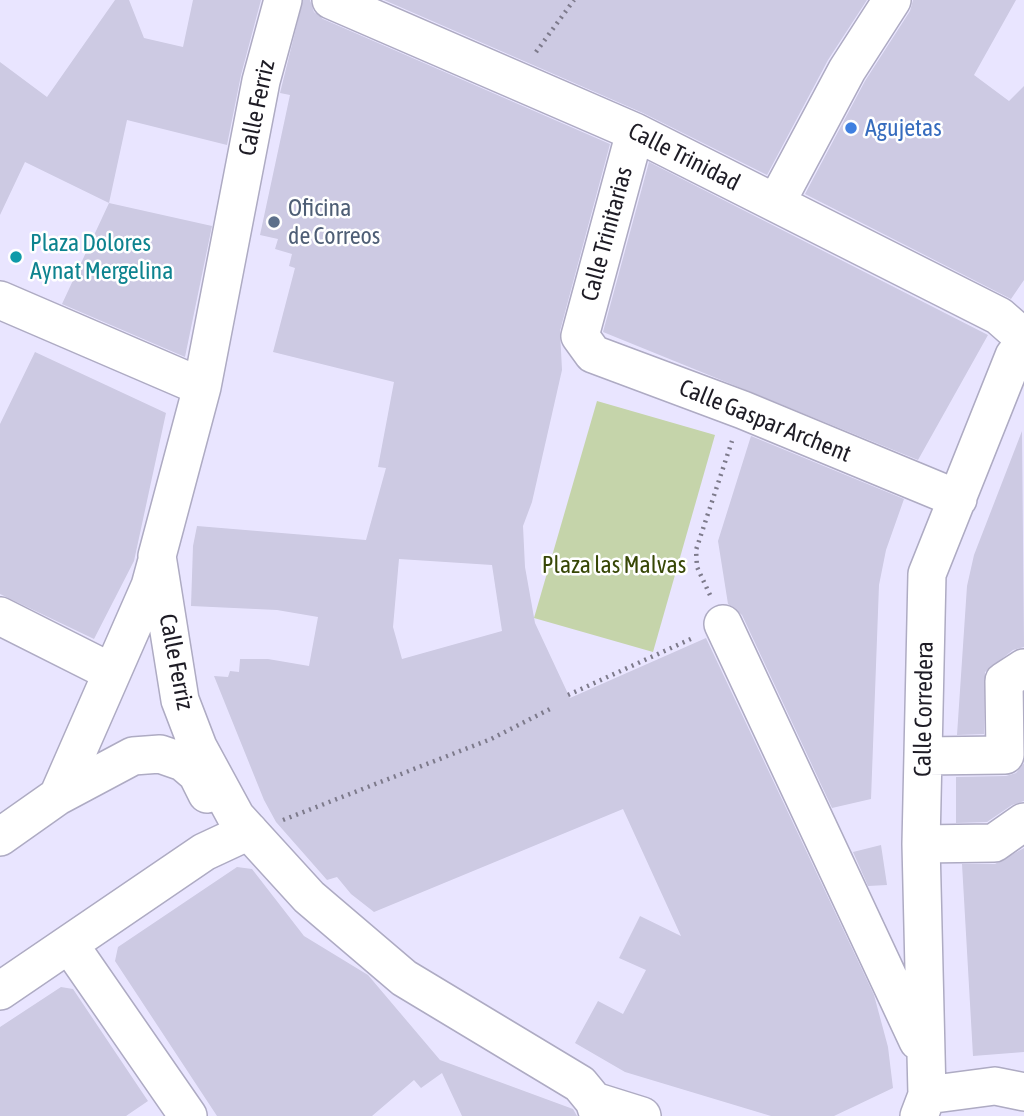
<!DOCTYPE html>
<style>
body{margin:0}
canvas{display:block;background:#e9e5ff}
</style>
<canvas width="1024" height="1116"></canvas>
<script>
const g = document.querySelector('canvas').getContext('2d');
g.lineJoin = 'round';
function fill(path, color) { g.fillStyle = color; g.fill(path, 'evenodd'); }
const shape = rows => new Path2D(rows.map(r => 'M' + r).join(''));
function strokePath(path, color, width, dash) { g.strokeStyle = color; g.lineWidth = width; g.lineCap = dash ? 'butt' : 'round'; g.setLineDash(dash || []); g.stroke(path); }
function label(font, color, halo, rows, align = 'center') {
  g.font = font + ' "Asap Condensed",sans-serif'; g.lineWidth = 5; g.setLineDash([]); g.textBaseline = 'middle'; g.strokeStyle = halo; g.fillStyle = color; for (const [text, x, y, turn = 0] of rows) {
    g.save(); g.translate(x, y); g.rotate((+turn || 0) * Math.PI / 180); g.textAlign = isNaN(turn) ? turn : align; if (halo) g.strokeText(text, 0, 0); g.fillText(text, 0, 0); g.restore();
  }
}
const green = shape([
 [597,401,715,435,653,652,534,618]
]);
const building = shape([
 [115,0,129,0,144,38,183,47,193,0,261,0,241,75,227,145,127,120,109,203,25,162,0,215,0,62,47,97],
 [303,0,310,0,314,12,323,19,610,144,560,331,562,370,532,502,523,526,525,567,535,623,570,698,706,638,874,995,888,1047,893,1088,834,1116,771,1116,625,1072,575,1043,598,1001,623,1014,646,970,619,958,640,916,681,936,623,809,374,912,351,894,337,877,327,880,276,822,264,800,214,676,228,677,230,671,239,672,240,659,268,659,309,666,318,617,277,610,191,606,193,546,197,526,366,540,386,468,378,467,394,382,273,352,295,268,289,266,292,254,275,249,278,239,260,235,290,95,280,93],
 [399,559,492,565,502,631,402,659,393,627],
 [384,0,867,0,828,60,767,175,643,113],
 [913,0,1016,0,974,75,1009,101,1024,86,1024,280,1011,299,805,194,865,81,910,11],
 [649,162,988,335,918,460,603,332],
 [109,203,212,226,185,357,62,304],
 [35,352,166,413,134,561,94,639,0,594,0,424],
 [1022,431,1024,647,1013,650,985,672,984,734,957,735,967,586,974,555],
 [751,436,904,499,886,550,879,585,871,799,832,808,742,615,728,604,718,541],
 [1024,763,1024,801,1012,805,987,822,956,823,956,777,1006,776,1016,773],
 [881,845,887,885,868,886,853,852],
 [1024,848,1024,1052,973,1056,962,864,995,864],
 [237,867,252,869,304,936,368,975,440,1060,573,1109,577,1116,462,1116,442,1073,421,1088,414,1080,372,1116,217,1116,115,961,118,947],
 [61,987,73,989,148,1101,126,1116,0,1116,0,1027]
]);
const path = shape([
 [536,52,574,0],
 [710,595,697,567,696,550,732,441],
 [568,695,693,638],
 [283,820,491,739,550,709]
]);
const minor = shape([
 [283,0,261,81,202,387,157,556,180,700,198,747,236,817,309,897,404,978,580,1084,594,1101,599,1116],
 [331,0,635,132,999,316,1024,338],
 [635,132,580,336,593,354,743,410,958,499],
 [776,203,847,70,892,0],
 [0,300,202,387],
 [0,616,111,672],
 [723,624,918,1041],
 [923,756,1005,755,1004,681,1024,668],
 [58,796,133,756,160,754,183,762,197,774,207,794],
 [0,837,58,796,150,586,156,564],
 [921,844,994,843,1024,822],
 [69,944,188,1116],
 [0,991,204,852,249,831],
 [927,1095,995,1086,1024,1092],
 [594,1101,642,1116],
 [919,1116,927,1095,921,844,927,574,1014,356,1024,343]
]);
const markers = [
 [851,128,7,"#3f7fe0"],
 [274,222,7,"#5c6f8a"],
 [16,257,7,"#0f9aa8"]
];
const streetNames = [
 ["Calle Ferriz",257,108,-78],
 ["Calle Trinidad",684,157,27],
 ["Calle Trinitarias",607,234,-75],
 ["Calle Gaspar Archent",765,421,22],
 ["Calle Ferriz",176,662,79],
 ["Calle Corredera",924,709,-89]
];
const shopNames = [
 ["Agujetas",865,128]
];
const serviceNames = [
 ["Oficina",288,208],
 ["de Correos",288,236]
];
const cultureNames = [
 ["Plaza Dolores",30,243],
 ["Aynat Mergelina",30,271]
];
const parkNames = [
 ["Plaza las Malvas",614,565]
];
fill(green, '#c5d4aa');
fill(building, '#cdcae3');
strokePath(minor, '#aeabc3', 40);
strokePath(path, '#7d7a8b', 4.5, [2, 5]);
strokePath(minor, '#fff', 37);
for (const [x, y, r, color] of markers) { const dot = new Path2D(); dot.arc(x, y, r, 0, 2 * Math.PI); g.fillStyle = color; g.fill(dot); strokePath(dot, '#fff', 2.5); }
label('24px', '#1e1c25', '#fff', streetNames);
label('24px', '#366cbe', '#fff', shopNames, 'left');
label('24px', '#4e5e75', '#fff', serviceNames, 'left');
label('24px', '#0d838f', '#fff', cultureNames, 'left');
label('24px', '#374706', '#fff', parkNames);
</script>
